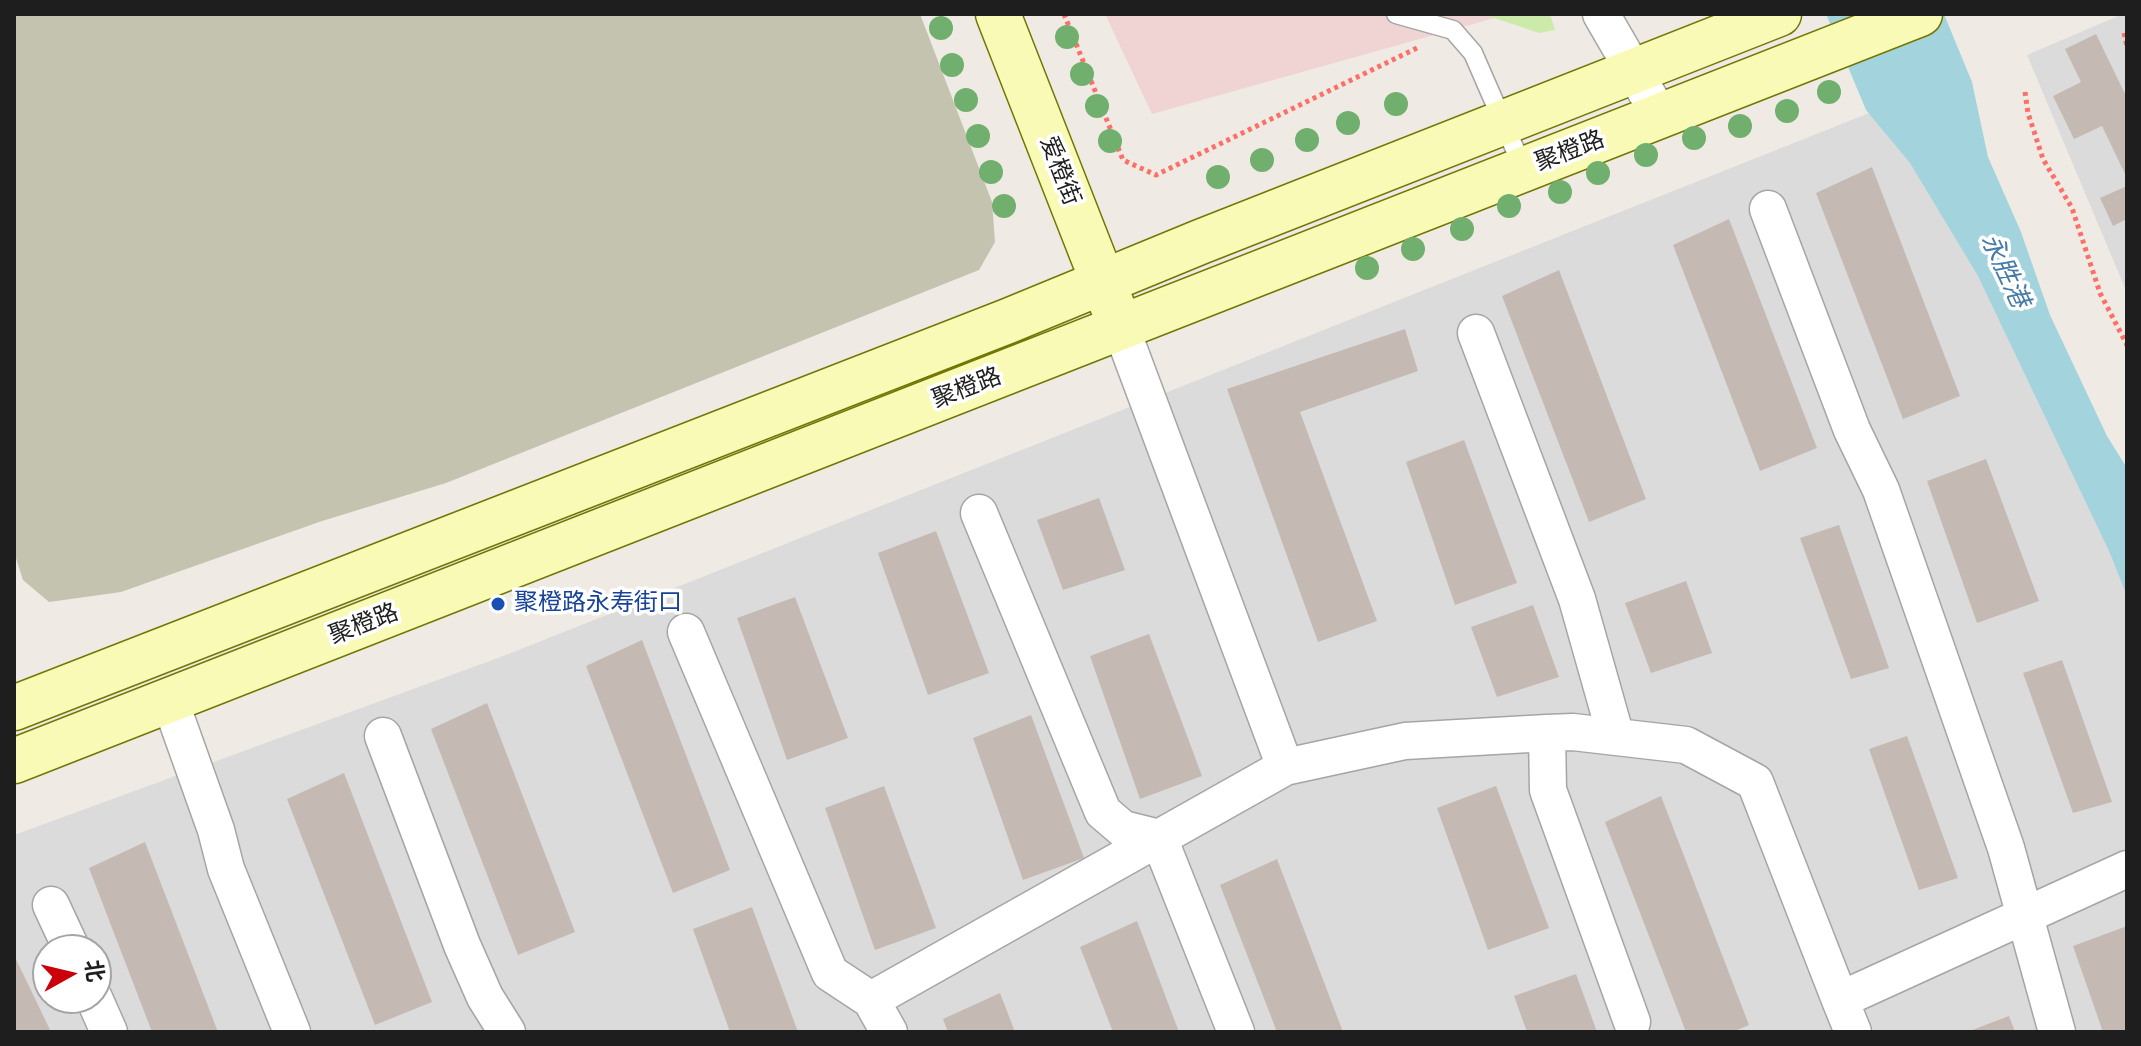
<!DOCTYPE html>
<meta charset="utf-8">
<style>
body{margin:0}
#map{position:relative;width:2141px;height:1046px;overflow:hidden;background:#efebe4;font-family:"DM Sans","Noto Sans SC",sans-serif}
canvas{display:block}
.frame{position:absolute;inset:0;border:16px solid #1e1e1e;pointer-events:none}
.north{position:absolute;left:32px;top:934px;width:80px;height:80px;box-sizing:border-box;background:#fff;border:2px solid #a5a5a5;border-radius:50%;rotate:82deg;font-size:22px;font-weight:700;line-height:32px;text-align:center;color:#1e1e1e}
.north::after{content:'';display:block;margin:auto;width:28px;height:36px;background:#cc000b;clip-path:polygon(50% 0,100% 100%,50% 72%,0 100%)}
</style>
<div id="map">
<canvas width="2141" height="1046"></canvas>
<div class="frame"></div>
<div class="north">北</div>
</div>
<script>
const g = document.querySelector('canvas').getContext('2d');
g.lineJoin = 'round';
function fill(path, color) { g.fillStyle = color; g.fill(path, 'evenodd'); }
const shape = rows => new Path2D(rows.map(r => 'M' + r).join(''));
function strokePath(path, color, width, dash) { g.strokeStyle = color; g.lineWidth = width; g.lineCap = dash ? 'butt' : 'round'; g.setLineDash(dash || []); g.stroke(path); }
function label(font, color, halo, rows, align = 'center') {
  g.font = font + ' "DM Sans","Noto Sans SC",sans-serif'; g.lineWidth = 7; g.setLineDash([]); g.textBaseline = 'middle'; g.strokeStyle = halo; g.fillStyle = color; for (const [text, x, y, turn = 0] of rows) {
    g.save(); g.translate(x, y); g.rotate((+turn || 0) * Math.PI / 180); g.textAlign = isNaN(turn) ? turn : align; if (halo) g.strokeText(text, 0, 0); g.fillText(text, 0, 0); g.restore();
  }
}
const residential = shape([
 [2123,14,2127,14,2127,293,2027,55],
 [1897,102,2127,587,2127,1032,14,1032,14,835,506,655],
 [48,950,96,950,96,998,48,998]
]);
const commercial = shape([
 [1105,14,1509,14,1152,114]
]);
const construction = shape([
 [14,14,920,14,992,202,995,242,979,270,446,483,322,521,121,592,49,602,23,580,14,552]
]);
const grass = shape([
 [1483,14,1550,14,1555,30,1539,33]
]);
const water = shape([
 [1826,14,1944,14,1972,82,1988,157,2021,232,2050,315,2107,436,2127,468,2127,596,2109,551,1978,276,1910,163,1866,110]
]);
const building = shape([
 [2096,34,2127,98,2127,178,2102,126,2074,139,2053,96,2081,82,2065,49],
 [1872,167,1960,396,1903,419,1816,193],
 [2127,186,2127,219,2113,226,2100,198],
 [1729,219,1817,448,1760,471,1673,245],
 [1559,270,1646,499,1589,522,1502,296],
 [1405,329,1418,371,1300,412,1377,621,1318,642,1227,389],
 [1464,440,1517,583,1455,605,1406,462],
 [1986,459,2039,601,1977,623,1927,481],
 [1099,498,1125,570,1063,590,1037,520],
 [1839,525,1889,668,1851,679,1800,538],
 [936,531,989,673,928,695,878,553],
 [1686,581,1712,653,1651,673,1625,603],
 [795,597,848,738,787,760,737,618],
 [1533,605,1559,677,1497,697,1471,627],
 [1149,634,1202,776,1140,799,1090,656],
 [642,640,730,870,673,893,586,666],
 [2062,660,2112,802,2073,813,2023,673],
 [487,703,575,932,518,955,431,729],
 [1031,715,1084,858,1023,880,973,738],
 [1907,736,1958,878,1919,890,1869,749],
 [344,773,432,1002,375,1025,287,799],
 [884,786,936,928,875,950,825,808],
 [1496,786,1549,928,1488,950,1437,808],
 [1661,796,1749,1025,1732,1032,1686,1032,1605,822],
 [145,842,218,1032,152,1032,89,868],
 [1277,859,1343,1032,1277,1032,1220,885],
 [752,907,798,1032,730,1032,693,929],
 [1137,921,1179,1032,1113,1032,1080,947],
 [2127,926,2127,1032,2103,1032,2073,946],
 [14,955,51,1032,14,1032],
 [1576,974,1597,1032,1527,1032,1514,996],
 [1000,993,1015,1032,948,1032,943,1019],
 [2009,1016,2015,1032,1967,1032]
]);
const path = shape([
 [1064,14,1123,160,1156,175,1419,47],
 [2124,33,2127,46],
 [2025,92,2028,113,2043,159,2072,208,2100,293,2127,345]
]);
const lane = shape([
 [1396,14,1453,30,1473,53,1524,170]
]);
const street = shape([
 [1601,14,1660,116],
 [1768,209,1852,430,1881,490,2006,848,2057,1032],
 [1121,328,1285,767,1405,741,1547,733,1573,732,1686,745,1755,782,1840,1000],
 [1476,333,1577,599,1616,737],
 [979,513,1103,812,1123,829,1159,838,1236,1032],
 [686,632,830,973,871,1000,889,1032],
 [170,701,216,830,226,869,292,1032],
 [1547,733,1548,790,1632,1022],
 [383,736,462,945,485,997,507,1032],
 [51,905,72,950],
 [94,998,109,1032],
 [871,1000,1285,767],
 [1853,1032,1840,1000,2127,869]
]);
const secondary = shape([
 [998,14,1114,310],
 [14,708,1008,321,1200,242,1779,14],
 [14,761,1920,14]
]);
const trees = [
 [941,28],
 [1067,37],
 [952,65],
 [1082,74],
 [1829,92],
 [966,100],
 [1396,104],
 [1097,106],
 [1787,111],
 [1348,123],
 [1740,126],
 [978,136],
 [1694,138],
 [1307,140],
 [1110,141],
 [1646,155],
 [1262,160],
 [991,172],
 [1598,173],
 [1218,177],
 [1560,192],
 [1004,206],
 [1509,206],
 [1462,229],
 [1413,249],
 [1367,268]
];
const markers = [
 [498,604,8,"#1a4fb4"]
];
const streetNames = [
 ["聚橙路",1570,152,-21],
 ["爱橙街",1059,171,69],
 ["聚橙路",967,389,-21],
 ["聚橙路",364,625,-21]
];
const transitNames = [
 ["聚橙路永寿街口",514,604]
];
const waterNames = [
 ["永胜港",2004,271,65]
];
fill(residential, '#dcdbdb');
fill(commercial, '#f0d3d3');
fill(construction, '#c4c3af');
fill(grass, '#cceaa9');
fill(water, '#a3d4de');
fill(building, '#c4bab3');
strokePath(lane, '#a5a5a5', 21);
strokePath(street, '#a5a5a5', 39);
strokePath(secondary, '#717703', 47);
strokePath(path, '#fc7068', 5, [4, 4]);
strokePath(lane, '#fff', 18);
strokePath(street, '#fff', 36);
strokePath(secondary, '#fafab7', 44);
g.fillStyle = '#71af6e';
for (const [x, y] of trees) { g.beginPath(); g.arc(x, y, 12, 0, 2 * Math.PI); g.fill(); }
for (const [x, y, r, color] of markers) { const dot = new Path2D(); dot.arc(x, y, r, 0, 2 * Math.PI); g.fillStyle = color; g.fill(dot); strokePath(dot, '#fff', 3); }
label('24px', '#1e1e1e', '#fff', streetNames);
label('24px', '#164399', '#fff', transitNames, 'left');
label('italic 26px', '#467ba7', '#fff', waterNames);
</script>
